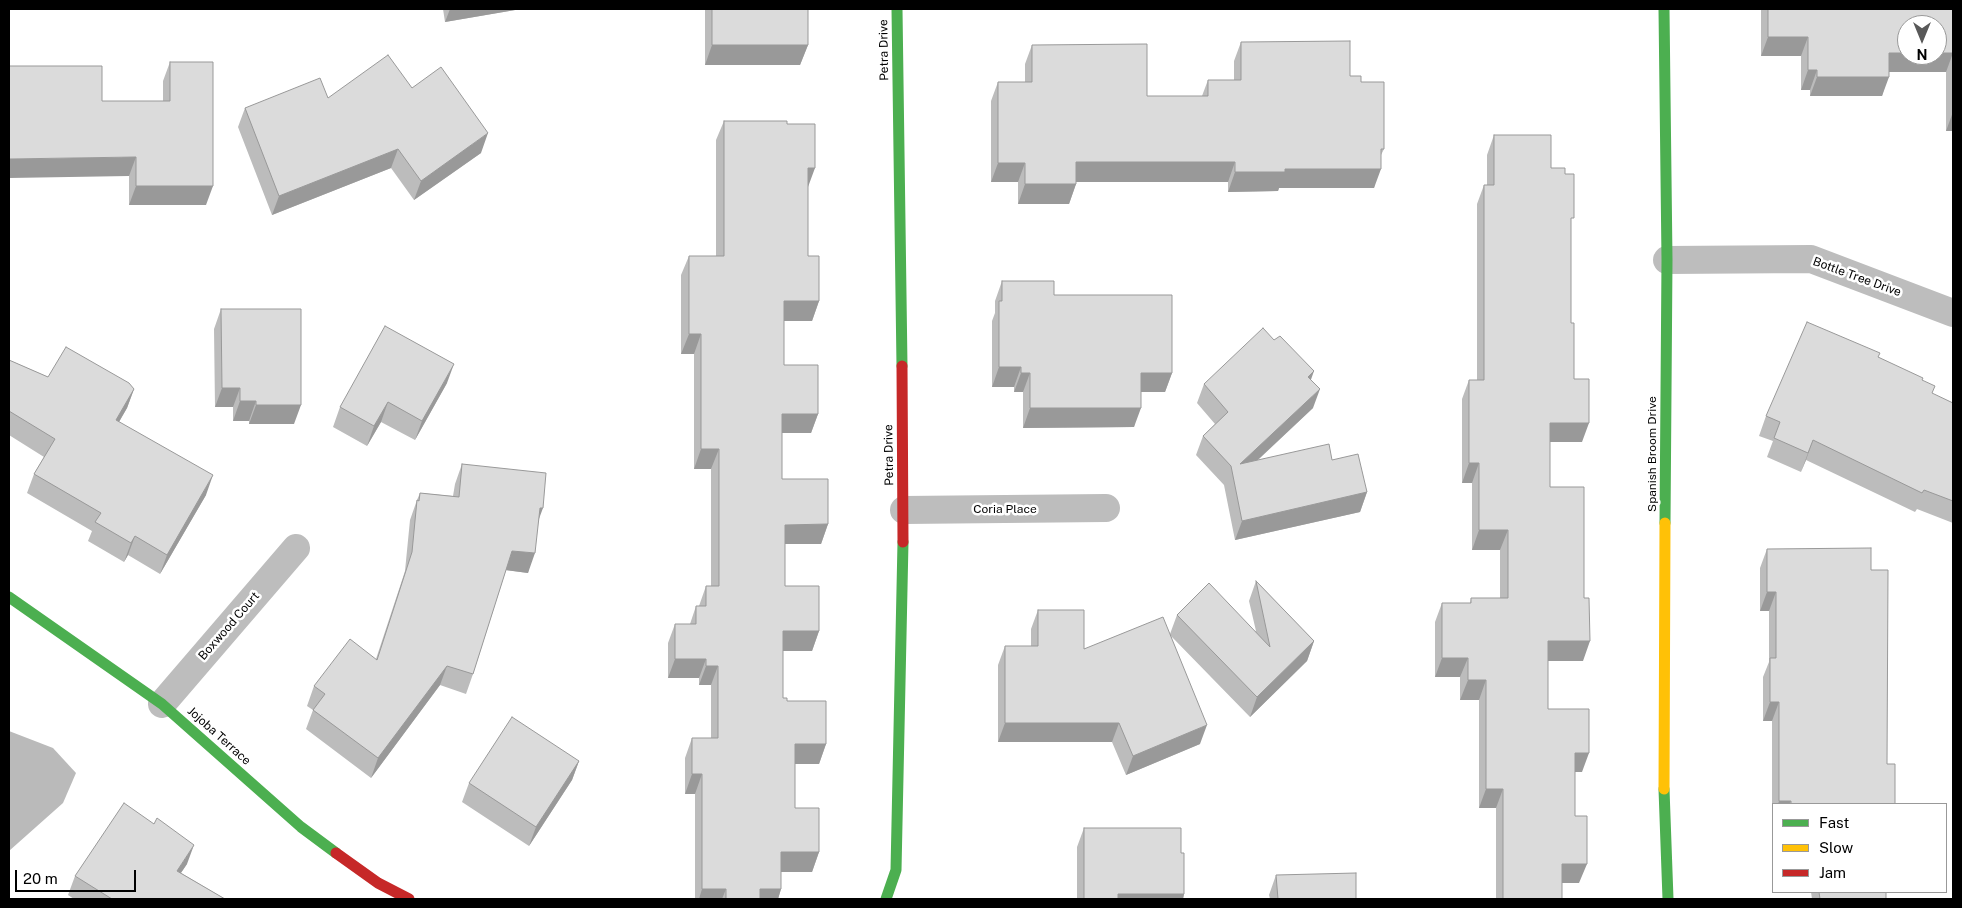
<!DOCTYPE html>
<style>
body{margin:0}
#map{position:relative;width:1962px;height:908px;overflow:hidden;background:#fff;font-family:"Public Sans",sans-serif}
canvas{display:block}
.frame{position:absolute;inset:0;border:10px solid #000;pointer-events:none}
.legend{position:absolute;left:1772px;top:803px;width:175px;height:90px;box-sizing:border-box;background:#fff;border:1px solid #999;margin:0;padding:6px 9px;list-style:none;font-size:15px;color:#000}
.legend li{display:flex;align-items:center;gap:10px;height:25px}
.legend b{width:25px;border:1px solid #999}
.north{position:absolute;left:1897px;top:15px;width:50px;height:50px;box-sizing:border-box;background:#fff;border:1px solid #999;border-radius:50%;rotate:180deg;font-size:14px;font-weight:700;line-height:20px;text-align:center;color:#000}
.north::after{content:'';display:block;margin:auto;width:18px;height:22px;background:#595959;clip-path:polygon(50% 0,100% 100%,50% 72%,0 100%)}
.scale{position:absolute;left:15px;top:870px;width:121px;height:22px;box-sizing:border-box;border:2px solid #000;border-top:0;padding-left:6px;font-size:15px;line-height:18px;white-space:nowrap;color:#000;-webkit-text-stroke:4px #fff;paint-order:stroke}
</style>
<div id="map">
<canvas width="1962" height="908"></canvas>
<div class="frame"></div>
<ul class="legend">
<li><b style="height:6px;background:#4caf50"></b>Fast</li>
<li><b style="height:6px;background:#ffc107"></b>Slow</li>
<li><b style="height:6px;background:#c62828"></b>Jam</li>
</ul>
<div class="north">N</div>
<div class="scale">20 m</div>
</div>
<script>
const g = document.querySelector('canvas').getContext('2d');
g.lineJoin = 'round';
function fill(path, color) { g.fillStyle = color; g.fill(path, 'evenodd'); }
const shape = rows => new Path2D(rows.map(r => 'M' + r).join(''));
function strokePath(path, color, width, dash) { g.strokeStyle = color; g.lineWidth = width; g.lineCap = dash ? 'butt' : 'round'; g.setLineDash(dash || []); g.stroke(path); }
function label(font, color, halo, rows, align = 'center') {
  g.font = font + ' "Public Sans",sans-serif'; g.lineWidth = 5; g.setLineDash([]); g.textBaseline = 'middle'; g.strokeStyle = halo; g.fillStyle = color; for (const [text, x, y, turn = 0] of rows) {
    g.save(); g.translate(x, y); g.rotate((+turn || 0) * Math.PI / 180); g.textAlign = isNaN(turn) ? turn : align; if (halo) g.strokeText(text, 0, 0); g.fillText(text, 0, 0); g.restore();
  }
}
const water = shape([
 [9,731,53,748,76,773,63,803,9,851]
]);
const street = shape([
 [1667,260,1811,259,1953,313],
 [904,510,1106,508],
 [162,704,296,548]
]);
const fast = shape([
 [897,9,902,366],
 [1664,9,1667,260,1665,523],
 [9,597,162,704,301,827,336,853],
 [1664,789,1668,899],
 [886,899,896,870,903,542]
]);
const slow = shape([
 [1664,789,1665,523]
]);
const jam = shape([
 [902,366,903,542],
 [336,853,378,883,409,899]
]);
const wall = shape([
 [443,9,521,9,445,22],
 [705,9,808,9,808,45,800,65,705,65],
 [1761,9,1953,9,1953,131,1946,131,1946,72,1889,72,1882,96,1810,96,1810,90,1801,90,1801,56,1761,56],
 [1241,42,1350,76,1361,82,1384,149,1381,155,1374,188,1279,188,1278,191,1228,192,1228,182,1076,182,1076,184,1069,204,1018,204,1018,182,991,182,991,101,998,82,1025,82,1025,64,1032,45,1147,96,1202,96,1208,80,1234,80,1234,61],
 [170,62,206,205,129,205,129,176,102,101,163,101,163,81],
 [412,88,481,153,414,200,391,168,272,215,238,127,245,108,328,98],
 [724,121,787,124,808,187,808,256,819,301,812,321,784,321,784,365,818,414,811,433,782,433,782,479,828,524,821,544,785,544,785,586,819,631,812,651,783,651,783,698,787,701,826,744,819,764,795,764,795,808,819,852,812,872,781,872,781,889,778,899,695,899,695,794,685,794,685,758,692,738,711,738,711,685,699,685,699,678,668,678,668,643,675,624,690,624,696,606,699,606,706,586,711,586,711,469,694,469,694,354,681,354,681,275,689,256,716,256,716,140],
 [1494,135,1551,168,1565,174,1571,226,1571,323,1574,379,1582,442,1550,442,1550,487,1583,661,1548,661,1548,709,1582,772,1575,772,1575,816,1579,883,1562,883,1562,899,1496,899,1496,808,1479,808,1479,700,1460,700,1460,677,1435,677,1435,622,1442,603,1470,603,1471,598,1500,598,1500,550,1472,550,1472,483,1462,483,1462,399,1469,380,1477,380,1477,204,1484,185,1487,185,1487,155],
 [1002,281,1054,295,1172,373,1165,392,1141,392,1134,427,1023,428,1023,392,1014,392,1014,387,992,387,992,321,995,313,995,301],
 [221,309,294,424,249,424,249,421,233,421,233,407,215,407,214,329],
 [1878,357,1922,380,1932,394,1953,403,1953,523,1917,509,1915,512,1806,460,1801,472,1767,457,1773,441,1759,436,1766,416],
 [9,360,48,377,134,389,127,408,119,422,206,495,160,574,128,555,124,562,88,541,92,531,27,493,34,474,44,457,9,435],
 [1311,380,1313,408,1258,460,1332,460,1367,492,1360,512,1235,540,1224,485,1196,455,1203,436,1215,424,1197,403,1204,384],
 [447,383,415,440,381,422,367,446,333,427,340,407],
 [462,464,539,519,528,573,506,570,473,674,466,694,440,685,371,778,306,729,313,710,307,706,314,686,376,659,405,571,410,520,417,500,420,493,453,496,455,484],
 [1767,549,1871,570,1887,764,1895,804,1773,804,1773,820,1772,820,1772,721,1763,721,1763,677,1769,662,1769,611,1760,611,1760,568],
 [1256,581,1314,641,1307,661,1250,717,1171,636,1200,744,1126,775,1112,742,998,742,998,665,1005,646,1031,646,1031,629,1038,610,1084,649,1170,634,1177,615,1256,631,1249,601],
 [579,761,572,780,529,846,462,802,469,783],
 [1084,828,1181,853,1184,894,1183,899,1077,899,1077,847],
 [187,864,181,873,225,899,74,899,68,895,75,876],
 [1276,875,1356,899,1270,899,1269,895],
 [1811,892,1886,892,1886,899,1812,899]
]);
const shadedWall = shape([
 [450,9,521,9,445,22],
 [1768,37,1808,37,1801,56,1761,56],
 [712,45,808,45,800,65,705,65],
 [1889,53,1907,53,1907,55,1937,55,1937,53,1953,53,1946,72,1882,72],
 [1808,70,1817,70,1810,90,1801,90],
 [1817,77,1889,77,1882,96,1810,96],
 [1953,112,1953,131,1946,131],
 [488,133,481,153,414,200,421,181],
 [398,149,391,168,272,215,279,196],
 [136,157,129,176,9,178,9,159],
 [1076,162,1235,162,1228,182,1069,182],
 [998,163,1025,163,1018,182,991,182],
 [808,168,815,168,808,187],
 [1285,169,1381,169,1374,188,1279,188,1278,191,1228,192,1235,172],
 [1025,184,1076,184,1069,204,1018,204],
 [136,186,213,186,206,205,129,205],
 [784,301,819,301,812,321,777,321],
 [689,334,701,334,694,354,681,354],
 [454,364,447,383,415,440,422,421],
 [999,367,1021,367,1014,387,992,387],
 [1314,371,1307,391,1308,377],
 [1021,373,1030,373,1023,392,1014,392],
 [1141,373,1172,373,1165,392,1134,392],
 [222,388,240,388,233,407,215,407],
 [134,389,127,408,109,439,116,420],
 [1320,389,1313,408,1234,482,1240,464],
 [240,401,256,401,249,421,233,421],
 [388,402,381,422,367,446,374,426],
 [256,405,301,405,294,424,249,424],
 [1030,408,1141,408,1134,427,1023,428],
 [782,414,818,414,811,433,775,433],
 [1550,423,1589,423,1582,442,1543,442],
 [1813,440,1806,460,1801,472,1808,453],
 [701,449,719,449,711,469,694,469],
 [1469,463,1479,463,1472,483,1462,483],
 [213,475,206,495,160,574,167,555],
 [1367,492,1360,512,1235,540,1242,521],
 [540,508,543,508,536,527],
 [828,524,821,544,778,544,785,525],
 [1479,530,1508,530,1500,550,1472,550],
 [135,536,128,555,124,562,131,543],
 [512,551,535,553,528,573,505,570],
 [1767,592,1776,592,1769,611,1760,611],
 [783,631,819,631,812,651,776,651],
 [1314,641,1307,661,1250,717,1257,697],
 [1548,641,1590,641,1583,661,1541,661],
 [1442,658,1468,658,1460,677,1435,677],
 [675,659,706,659,699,678,668,678],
 [447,666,440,685,371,778,378,758],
 [706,666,718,666,711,685,699,685],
 [1468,680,1486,680,1479,700,1460,700],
 [1770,702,1779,702,1772,721,1763,721],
 [1005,723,1119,723,1112,742,998,742],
 [1207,725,1200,744,1126,775,1133,756],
 [795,744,826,744,819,764,788,764],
 [1575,753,1589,753,1582,772,1568,772],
 [579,761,572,780,529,846,536,827],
 [692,774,702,774,695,794,685,794],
 [1486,789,1503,789,1496,808,1479,808],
 [1779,801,1791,801,1789,804,1778,804],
 [194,845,187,864,169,890,177,871],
 [781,852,819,852,812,872,774,872],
 [1562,864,1587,864,1579,883,1554,883],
 [702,889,726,889,722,899,699,899],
 [760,889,781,889,778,899,756,899],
 [1118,894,1184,894,1183,899,1116,899]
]);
const building = shape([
 [712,9,808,9,808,45,712,45,712,9],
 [1768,9,1953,9,1953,53,1937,53,1937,25,1907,25,1907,53,1889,53,1889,77,1817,77,1817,70,1808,70,1808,37,1768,37,1768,9],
 [1350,41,1350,76,1361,76,1361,82,1384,82,1384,149,1381,149,1381,169,1285,169,1285,172,1235,172,1235,162,1076,162,1076,184,1025,184,1025,163,998,163,998,82,1032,82,1032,45,1147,44,1147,96,1208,96,1208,80,1241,80,1241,42,1350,41],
 [388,55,412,88,441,67,488,133,421,181,398,149,279,196,245,108,320,78,328,98,388,55],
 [170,62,213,62,213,186,136,186,136,157,9,159,9,66,102,66,102,101,170,101,170,62],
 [724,121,787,121,787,124,815,124,815,168,808,168,808,256,819,256,819,301,784,301,784,365,818,365,818,414,782,414,782,479,828,479,828,524,785,525,785,586,819,586,819,631,783,631,783,698,787,698,787,701,826,701,826,744,795,744,795,808,819,808,819,852,781,852,781,889,760,889,760,899,726,899,726,889,702,889,702,774,692,774,692,738,718,738,718,666,706,666,706,659,675,659,675,624,696,624,696,606,706,606,706,586,719,586,719,449,701,449,701,334,689,334,689,256,724,256,724,121],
 [1494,135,1551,135,1551,168,1565,168,1565,174,1574,174,1574,218,1571,218,1571,323,1574,323,1574,379,1589,379,1589,423,1550,423,1550,487,1584,487,1584,598,1589,598,1590,641,1548,641,1548,709,1589,709,1589,753,1575,753,1575,816,1587,816,1587,864,1562,864,1562,899,1503,899,1503,789,1486,789,1486,680,1468,680,1468,658,1442,658,1442,603,1471,603,1471,598,1508,598,1508,530,1479,530,1479,463,1469,463,1469,380,1484,380,1484,185,1494,185,1494,135],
 [1002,281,1054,281,1054,295,1172,295,1172,373,1141,373,1141,408,1030,408,1030,373,1021,373,1021,367,999,367,999,301,1002,301,1002,281],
 [221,309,301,309,301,405,256,405,256,401,240,401,240,388,222,388,221,309],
 [1807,322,1880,353,1878,357,1923,378,1922,380,1935,386,1932,393,1953,403,1953,501,1924,490,1922,493,1813,440,1808,453,1774,438,1780,422,1766,416,1807,322],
 [385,326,454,364,422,421,388,402,374,426,340,407,385,326],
 [1263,328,1274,340,1280,336,1314,371,1308,377,1320,389,1240,464,1329,444,1332,460,1358,454,1367,492,1242,521,1231,466,1203,436,1228,412,1204,384,1263,328],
 [66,347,129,383,134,389,116,420,213,475,167,555,135,536,131,543,95,522,101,513,34,474,55,439,9,411,9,360,48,377,66,347],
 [462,464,546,473,543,508,540,508,535,553,512,551,473,674,447,666,378,758,313,710,325,694,314,686,350,639,377,660,412,552,417,500,419,501,420,493,459,497,462,464],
 [1871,548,1871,570,1888,570,1887,764,1895,764,1895,804,1791,804,1791,801,1779,801,1779,702,1770,702,1770,658,1776,658,1776,592,1767,592,1767,549,1871,548],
 [1256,581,1314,641,1257,697,1177,615,1209,583,1270,647,1256,581],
 [1038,610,1084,610,1084,649,1163,617,1207,725,1133,756,1119,723,1005,723,1005,646,1038,646,1038,610],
 [512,717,579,761,536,827,469,783,512,717],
 [124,803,154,824,157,818,194,845,177,871,225,899,112,899,75,876,124,803],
 [1084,828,1181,828,1181,853,1184,853,1184,894,1118,894,1118,899,1084,899,1084,828],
 [1356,873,1356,899,1278,899,1276,875,1356,873],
 [1819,892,1886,892,1886,899,1820,899,1819,892]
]);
const streetNames = [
 ["Petra Drive",884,50,-91],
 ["Bottle Tree Drive",1857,277,20],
 ["Spanish Broom Drive",1652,454,-90],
 ["Petra Drive",889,455,-91],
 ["Coria Place",1005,509],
 ["Boxwood Court",229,626,-49],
 ["Jojoba Terrace",219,736,42]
];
fill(water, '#bababa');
strokePath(street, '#bdbdbd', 28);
strokePath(fast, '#4caf50', 11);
strokePath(slow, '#ffc107', 11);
strokePath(jam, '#c62828', 11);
fill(wall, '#bcbcbc');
fill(shadedWall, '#999');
fill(building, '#dbdbdb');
strokePath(building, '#999', 1);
label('12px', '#000', '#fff', streetNames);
</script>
